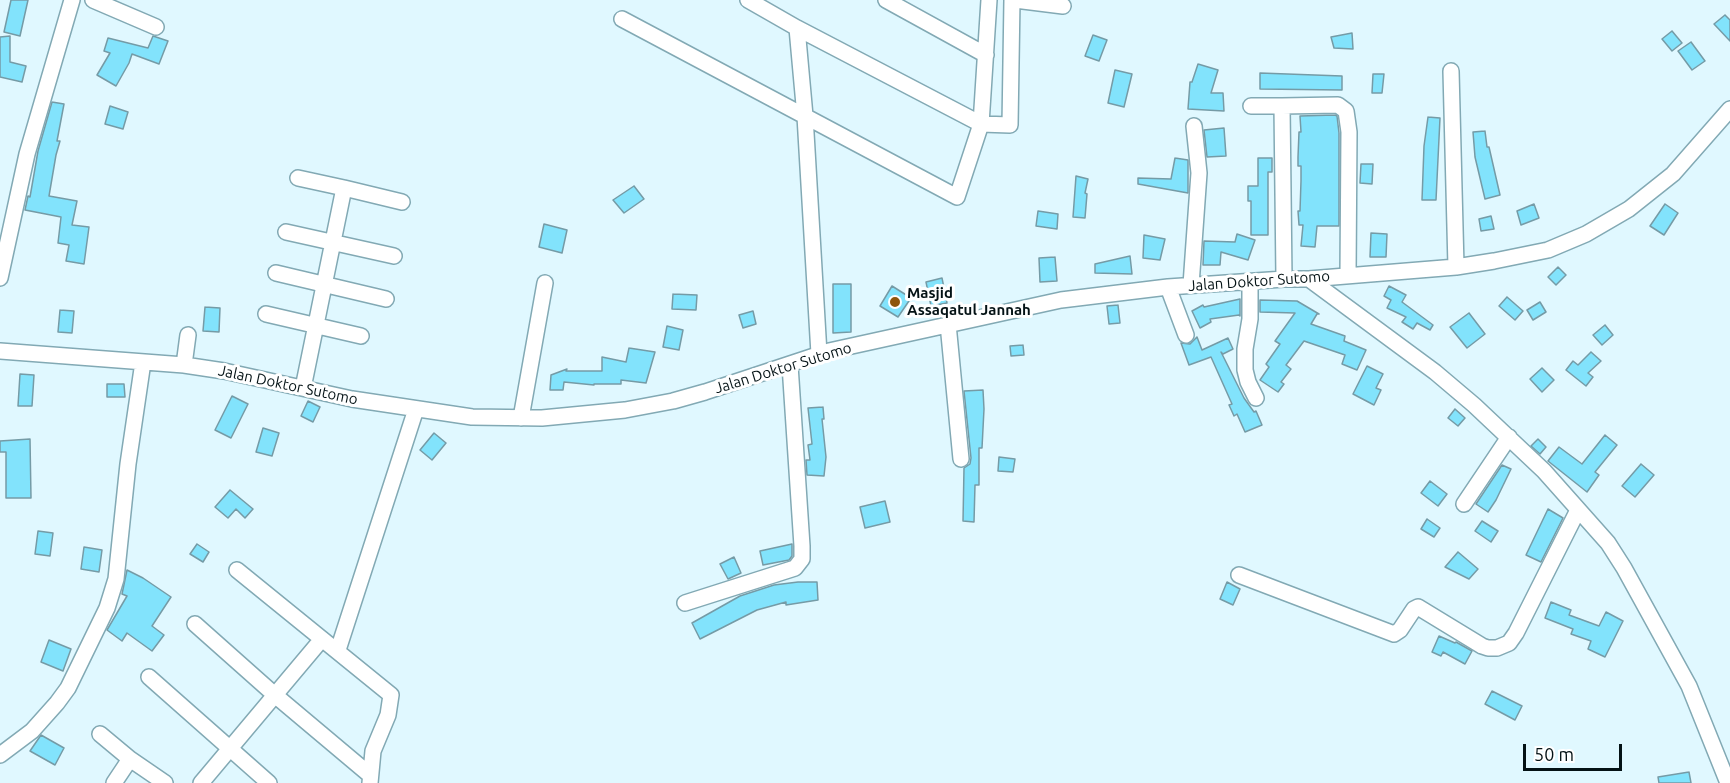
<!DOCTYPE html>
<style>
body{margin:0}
#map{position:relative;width:1730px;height:783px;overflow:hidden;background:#e0f8ff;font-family:Ubuntu,sans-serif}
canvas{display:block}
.scale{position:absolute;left:1523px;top:744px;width:99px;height:27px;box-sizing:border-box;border:3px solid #041215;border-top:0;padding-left:8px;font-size:18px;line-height:21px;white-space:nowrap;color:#041215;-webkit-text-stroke:4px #fff;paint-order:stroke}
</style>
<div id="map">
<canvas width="1730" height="783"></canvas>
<div class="scale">50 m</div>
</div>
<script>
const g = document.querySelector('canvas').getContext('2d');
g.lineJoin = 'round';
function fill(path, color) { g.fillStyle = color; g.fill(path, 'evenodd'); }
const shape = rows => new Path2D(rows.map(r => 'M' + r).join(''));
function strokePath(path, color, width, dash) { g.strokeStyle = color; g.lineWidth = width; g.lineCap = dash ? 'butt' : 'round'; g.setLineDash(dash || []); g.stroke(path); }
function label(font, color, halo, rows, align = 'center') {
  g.font = font + ' Ubuntu,sans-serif'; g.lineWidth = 6; g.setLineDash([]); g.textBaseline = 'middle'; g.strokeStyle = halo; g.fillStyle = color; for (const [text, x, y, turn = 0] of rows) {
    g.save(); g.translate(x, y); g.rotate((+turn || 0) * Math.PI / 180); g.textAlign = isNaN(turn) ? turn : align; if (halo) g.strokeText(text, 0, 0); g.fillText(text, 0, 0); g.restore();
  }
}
const building = shape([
 [11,0,28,0,20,36,4,32,11,0],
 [1725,15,1730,20,1730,41,1714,24,1725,15],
 [1672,31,1682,43,1672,51,1662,39,1672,31],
 [1352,33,1353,49,1334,48,1331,37,1352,33],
 [1093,35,1107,40,1099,61,1085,56,1093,35],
 [10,36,10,62,26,66,22,82,0,77,0,37,10,36],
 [153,36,168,41,159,64,132,54,129,63,116,86,97,75,110,53,104,51,108,38,148,48,153,36],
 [1691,42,1705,61,1692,70,1678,51,1691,42],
 [1198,64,1218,70,1211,93,1223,93,1224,111,1188,109,1190,82,1192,82,1198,64],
 [1115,70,1132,74,1124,107,1108,103,1115,70],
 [1260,73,1342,76,1342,90,1260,89,1260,73],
 [1373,74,1384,74,1382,93,1372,93,1373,74],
 [52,102,64,104,57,141,60,141,56,155,49,196,77,201,72,225,89,227,84,264,66,261,69,245,58,243,61,217,25,210,28,196,30,197,38,151,52,102],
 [110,106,128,112,123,129,105,124,110,106],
 [1335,115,1337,116,1339,133,1339,226,1317,226,1315,247,1301,246,1303,225,1299,225,1298,211,1300,211,1301,181,1301,166,1298,166,1298,157,1299,132,1301,132,1300,116,1335,115],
 [1428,117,1440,118,1436,200,1422,200,1424,146,1428,117],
 [1224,128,1226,156,1207,157,1204,130,1224,128],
 [1485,131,1487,147,1489,147,1500,195,1485,199,1475,157,1473,132,1485,131],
 [1175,158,1188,160,1188,193,1138,184,1138,178,1171,179,1175,158],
 [1258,158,1272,158,1272,172,1268,172,1268,235,1251,235,1251,201,1248,201,1248,186,1258,186,1258,158],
 [1361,164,1373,164,1372,184,1360,183,1361,164],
 [1076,176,1088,179,1085,193,1087,194,1085,218,1073,217,1076,176],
 [634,186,644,199,624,213,613,200,634,186],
 [1534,204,1539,218,1521,225,1517,211,1534,204],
 [1665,204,1678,213,1664,235,1650,226,1665,204],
 [1038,211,1058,214,1057,229,1036,226,1038,211],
 [1491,216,1494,229,1481,231,1479,219,1491,216],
 [544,224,567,230,562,253,539,247,544,224],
 [1371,233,1387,234,1386,257,1370,257,1371,233],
 [1237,234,1255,240,1248,260,1221,252,1220,265,1203,265,1204,241,1235,242,1237,234],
 [1144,235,1165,239,1160,260,1143,258,1144,235],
 [1130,256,1132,274,1095,273,1095,264,1130,256],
 [1055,257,1057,281,1040,282,1039,258,1055,257],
 [1558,267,1566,275,1556,285,1548,277,1558,267],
 [942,278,947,303,931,306,926,282,942,278],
 [833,284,851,284,851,332,833,333,833,284],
 [892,286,911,298,898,317,880,306,892,286],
 [1389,286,1406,295,1402,302,1433,325,1430,330,1417,323,1413,329,1402,322,1406,317,1387,308,1391,300,1384,296,1389,286],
 [673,294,697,295,696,310,672,309,673,294],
 [1507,297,1523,311,1515,320,1499,306,1507,297],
 [1240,299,1240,316,1239,315,1210,319,1211,322,1200,328,1192,311,1203,305,1204,307,1240,299],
 [1260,300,1297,301,1319,314,1317,314,1311,324,1345,336,1344,341,1366,350,1357,370,1342,364,1345,355,1304,341,1286,365,1291,369,1281,382,1284,384,1278,392,1260,380,1269,367,1266,364,1280,344,1275,341,1295,313,1260,312,1260,300],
 [1540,302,1546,312,1533,320,1527,310,1540,302],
 [1118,305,1120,323,1109,324,1107,306,1118,305],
 [205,307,220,308,219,332,203,331,205,307],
 [60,310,74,311,72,333,58,332,60,310],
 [753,311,756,324,743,328,739,315,753,311],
 [1469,313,1485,334,1467,348,1450,327,1469,313],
 [1605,325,1613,335,1602,345,1593,335,1605,325],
 [667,326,683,330,679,350,663,347,667,326],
 [1197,337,1202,350,1228,338,1233,349,1223,354,1221,352,1244,398,1254,412,1256,411,1262,425,1245,432,1237,414,1234,416,1229,405,1232,404,1211,357,1189,365,1181,343,1190,344,1197,337],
 [1023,345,1024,355,1011,356,1010,346,1023,345],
 [629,348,655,352,646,383,621,380,621,384,594,384,594,385,564,382,563,390,550,390,551,375,567,369,566,371,602,371,602,357,626,362,629,348],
 [1591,352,1601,361,1588,373,1593,377,1586,386,1566,370,1573,361,1578,365,1591,352],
 [1367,366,1383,374,1376,388,1381,390,1374,405,1353,394,1367,366],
 [1542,368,1554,380,1542,392,1530,379,1542,368],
 [20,374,34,375,32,406,18,406,20,374],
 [107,384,124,384,125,397,107,397,107,384],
 [983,390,984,409,982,448,979,448,979,485,975,485,974,522,963,521,964,468,970,464,971,458,964,391,983,390],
 [232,396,248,404,231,438,215,430,232,396],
 [308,401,320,407,313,422,301,416,308,401],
 [823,407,824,419,822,419,826,457,824,476,807,475,806,460,810,460,808,445,812,444,808,408,823,407],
 [1455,409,1465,418,1458,426,1448,418,1455,409],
 [263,428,279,433,272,456,256,452,263,428],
 [434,433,446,443,432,460,420,450,434,433],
 [1605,435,1617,445,1595,472,1599,475,1587,492,1548,461,1559,447,1582,464,1605,435],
 [30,439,31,498,6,498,6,452,0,452,0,441,30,439],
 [1538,439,1546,447,1540,454,1531,446,1538,439],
 [999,457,1015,459,1013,472,998,471,999,457],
 [1641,464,1654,475,1635,497,1622,486,1641,464],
 [1502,465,1511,469,1496,500,1488,512,1476,504,1502,465],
 [1430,481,1447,494,1438,506,1421,493,1430,481],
 [230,490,253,509,245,518,236,509,228,518,215,507,230,490],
 [885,501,890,522,865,528,860,507,885,501],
 [1548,509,1563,518,1541,562,1526,555,1548,509],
 [1427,519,1440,528,1434,537,1421,529,1427,519],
 [1482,521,1498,531,1491,542,1475,531,1482,521],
 [38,531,53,533,50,556,35,554,38,531],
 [197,544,209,552,203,562,190,554,197,544],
 [792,544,792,556,789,560,763,565,760,551,792,544],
 [84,547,102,550,99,572,81,569,84,547],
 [1458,552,1478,569,1469,579,1445,567,1458,552],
 [734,557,741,573,728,579,720,564,734,557],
 [127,570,143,578,171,597,152,626,164,635,152,651,127,633,122,641,107,630,127,596,122,594,127,570],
 [798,582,817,582,818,600,786,605,786,602,757,610,700,639,692,623,740,596,774,585,798,582],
 [1227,582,1240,589,1233,605,1220,599,1227,582],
 [1551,602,1571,610,1569,615,1599,626,1606,612,1623,621,1605,657,1588,649,1591,641,1571,634,1573,629,1545,618,1551,602],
 [1439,636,1455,643,1456,642,1472,651,1465,664,1443,652,1441,656,1432,652,1439,636],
 [49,640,71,649,63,671,41,662,49,640],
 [1492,691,1522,706,1515,720,1485,704,1492,691],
 [41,735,64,748,55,765,30,751,41,735],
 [1689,772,1691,783,1659,783,1658,777,1689,772]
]);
const minor = shape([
 [93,0,156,27],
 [748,0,797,28,981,124,1010,125,1012,0],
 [886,0,986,55],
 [1015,0,1063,6],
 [622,19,957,197,981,124,989,0],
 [797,28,805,116,819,354],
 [1451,71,1456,267],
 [1251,106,1282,106],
 [298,178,344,188,303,388],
 [344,188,402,202],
 [286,232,394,256],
 [276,273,386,299],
 [0,278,27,154,72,0],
 [1284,279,1282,106,1338,105,1346,111,1349,132,1348,275],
 [1309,279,1435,372,1474,405,1544,471,1608,543,1624,568,1689,686,1728,783],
 [1250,281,1250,319,1245,349,1245,370,1248,382,1256,398],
 [1191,285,1199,173,1194,126],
 [1168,287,1186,335],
 [266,314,361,336],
 [948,324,961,459],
 [0,351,184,365,224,371,352,399,472,417,542,418,625,410,673,401,705,392,829,351,1061,300,1168,287,1284,279,1309,279,1456,267,1494,261,1548,250,1586,234,1629,209,1673,174,1730,109],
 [184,365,188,335],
 [521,418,545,283],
 [1464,504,1509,437],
 [237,570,391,695,388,715,373,751,370,783],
 [1239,575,1394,634,1400,630,1414,609,1418,607,1482,646,1488,648,1497,648,1509,643,1516,633,1578,510],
 [685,603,795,568,802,559,802,546,790,365],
 [195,624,276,696,370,775],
 [338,650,416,409],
 [149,677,269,783],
 [100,734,130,759],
 [0,755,32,731,57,703,68,688,107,608,116,579,128,464,143,362],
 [114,783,130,759,165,783],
 [201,783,322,639]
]);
const markers = [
 [895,302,6,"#8e560c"]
];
const streetNames = [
 ["Jalan Doktor Sutomo",1259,281,-4],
 ["Jalan Doktor Sutomo",783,368,-17],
 ["Jalan Doktor Sutomo",288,385,12]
];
const poiNames = [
 ["Masjid",907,293],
 ["Assaqatul Jannah",907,310]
];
fill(building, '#82e3fc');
strokePath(building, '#759ba6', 1.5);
strokePath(minor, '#82a9b4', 18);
strokePath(minor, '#fff', 15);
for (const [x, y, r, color] of markers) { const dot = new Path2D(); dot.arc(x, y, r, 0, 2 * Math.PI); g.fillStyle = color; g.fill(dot); strokePath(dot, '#fff', 2); }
label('15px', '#041215', '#fff', streetNames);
label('bold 15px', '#041215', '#fff', poiNames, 'left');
</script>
